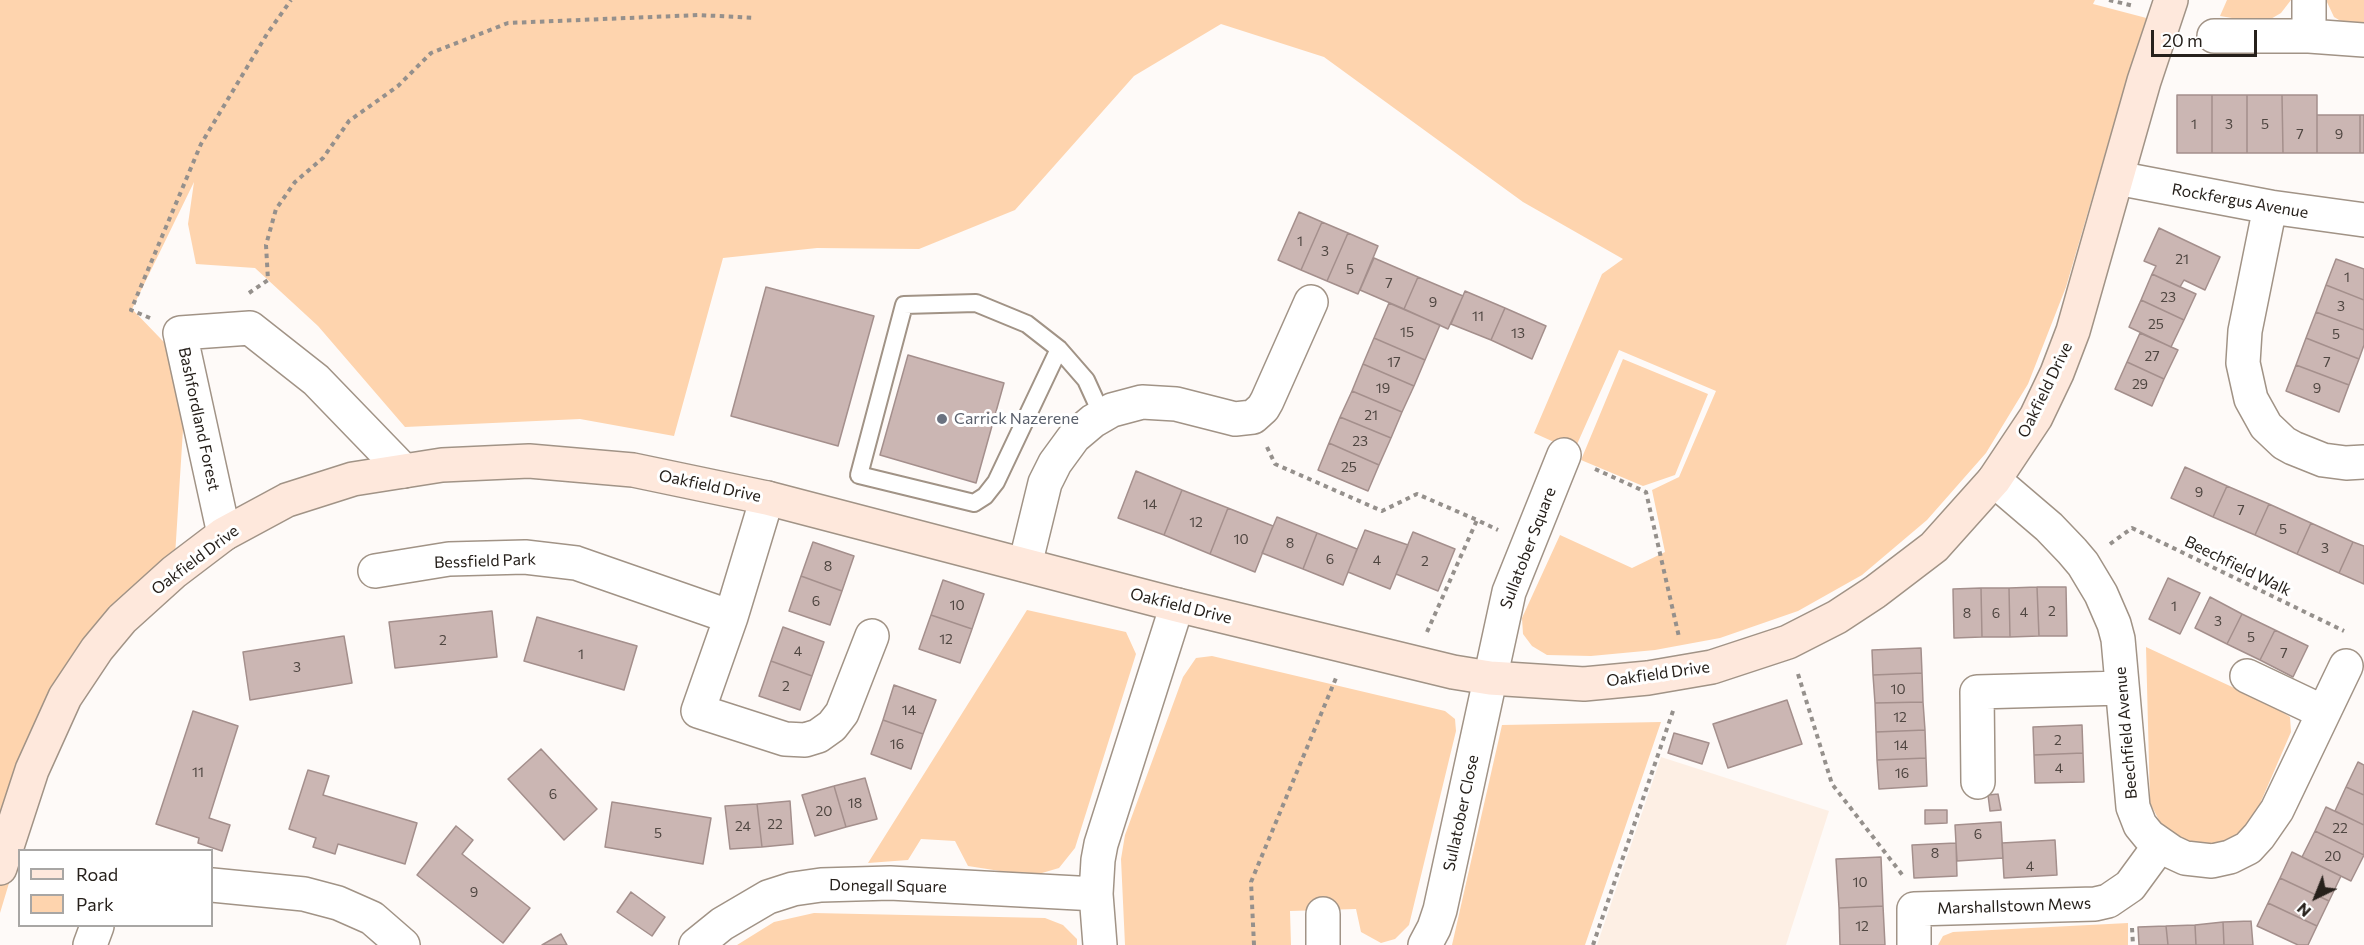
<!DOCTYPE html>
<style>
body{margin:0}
#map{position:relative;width:2364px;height:945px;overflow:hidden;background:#fefaf8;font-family:Commissioner,sans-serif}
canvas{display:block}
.legend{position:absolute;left:18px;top:849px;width:195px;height:78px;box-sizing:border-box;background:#fff;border:2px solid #a8a6a4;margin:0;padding:8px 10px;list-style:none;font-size:18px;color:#26201b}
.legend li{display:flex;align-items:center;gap:12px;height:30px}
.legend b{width:30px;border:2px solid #a8a6a4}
.north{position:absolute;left:2286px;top:867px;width:60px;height:60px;-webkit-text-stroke:4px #fff;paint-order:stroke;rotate:223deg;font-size:16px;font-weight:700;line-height:24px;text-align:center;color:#26201b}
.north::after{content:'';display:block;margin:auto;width:21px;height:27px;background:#26201b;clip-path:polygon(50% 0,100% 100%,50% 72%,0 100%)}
.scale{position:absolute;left:2151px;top:30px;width:106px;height:27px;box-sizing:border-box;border:3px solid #26201b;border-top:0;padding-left:8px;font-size:18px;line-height:21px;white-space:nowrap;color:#26201b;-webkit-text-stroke:4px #fff;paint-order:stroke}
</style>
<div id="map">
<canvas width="2364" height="945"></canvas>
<ul class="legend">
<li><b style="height:8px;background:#fee8dc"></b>Road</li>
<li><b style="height:16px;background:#fed4ae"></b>Park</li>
</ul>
<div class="north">N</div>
<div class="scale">20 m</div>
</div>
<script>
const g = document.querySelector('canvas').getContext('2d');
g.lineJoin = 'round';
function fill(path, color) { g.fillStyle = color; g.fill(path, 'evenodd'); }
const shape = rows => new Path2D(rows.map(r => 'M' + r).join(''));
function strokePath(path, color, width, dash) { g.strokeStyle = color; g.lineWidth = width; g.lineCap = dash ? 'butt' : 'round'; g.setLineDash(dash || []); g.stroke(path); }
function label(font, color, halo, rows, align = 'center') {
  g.font = font + ' Commissioner,sans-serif'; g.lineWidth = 6; g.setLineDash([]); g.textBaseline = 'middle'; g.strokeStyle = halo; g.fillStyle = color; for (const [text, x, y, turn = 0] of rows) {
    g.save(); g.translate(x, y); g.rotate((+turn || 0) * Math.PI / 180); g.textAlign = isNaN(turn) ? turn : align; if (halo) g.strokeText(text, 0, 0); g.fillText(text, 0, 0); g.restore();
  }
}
const built = shape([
 [1661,757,1829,811,1786,945,1597,945]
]);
const green = shape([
 [0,0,2095,0,2093,4,2154,20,2124,89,2066,287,2028,384,1986,453,1927,520,1862,575,1798,611,1720,638,1655,650,1591,656,1547,655,1532,646,1523,634,1522,618,1560,535,1632,568,1665,552,1652,490,1679,477,1716,391,1619,350,1574,451,1534,433,1602,274,1623,259,1523,202,1324,57,1221,24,1134,76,1015,210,919,249,817,248,723,258,674,436,580,419,405,427,318,326,255,268,196,264,188,224,194,182,132,309,187,366,174,572,65,697,0,913],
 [2227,0,2291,0,2281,13,2269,20,2250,21,2220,16],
 [2326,0,2364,0,2364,27,2344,23,2334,17],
 [1623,359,1708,394,1675,475,1643,486,1581,460],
 [1027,610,1126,632,1136,654,1075,848,1059,868,1042,873,1019,874,968,866,955,841,921,839,908,860,868,863],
 [2146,647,2271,705,2290,717,2291,732,2256,813,2246,827,2233,837,2219,843,2205,844,2190,842,2176,837,2163,828,2150,803],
 [1212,656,1445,711,1455,719,1456,731,1409,925,1395,939,1381,943,1361,932,1356,909,1290,911,1291,945,1125,945,1121,859,1125,835,1183,677,1196,658],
 [1661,722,1585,945,1452,945,1502,725],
 [814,913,1045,918,1063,925,1077,939,1077,945,737,945,774,922],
 [2128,923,2128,945,1938,945,1943,936,1953,932]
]);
const building = shape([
 [2177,95,2212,95,2212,153,2177,153,2177,95],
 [2212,95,2247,95,2247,153,2212,153,2212,95],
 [2247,95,2282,95,2283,153,2247,153,2247,95],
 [2282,95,2317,95,2317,153,2283,153,2282,95],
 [2317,115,2360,115,2360,153,2317,153,2317,115],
 [2360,115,2364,115,2364,153,2360,153,2360,115],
 [1299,212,1322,222,1301,270,1278,260,1299,212],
 [1322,222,1348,233,1327,281,1301,270,1322,222],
 [2159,228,2220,257,2205,290,2184,280,2180,287,2152,274,2156,266,2144,261,2159,228],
 [1348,233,1378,246,1358,294,1327,281,1348,233],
 [1374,258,1418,277,1404,309,1360,290,1374,258],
 [2336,259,2364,269,2364,300,2326,285,2336,259],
 [2152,274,2196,294,2184,320,2141,300,2152,274],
 [1418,277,1463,296,1448,329,1404,309,1418,277],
 [2326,285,2364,300,2364,330,2316,312,2326,285],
 [766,287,874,316,838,446,731,416,766,287],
 [1465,291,1505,308,1491,340,1451,324,1465,291],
 [2141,300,2184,320,2171,347,2129,327,2141,300],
 [1389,303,1440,325,1425,360,1374,338,1389,303],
 [1505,308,1546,326,1532,359,1491,340,1505,308],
 [2316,312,2364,330,2364,345,2359,359,2306,338,2316,312],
 [2140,333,2178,350,2164,379,2127,362,2140,333],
 [1374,338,1425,360,1414,386,1363,364,1374,338],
 [2306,338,2359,359,2349,385,2296,365,2306,338],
 [908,355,1004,383,976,483,880,455,908,355],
 [2127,362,2164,379,2152,406,2115,389,2127,362],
 [1363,364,1414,386,1402,412,1352,391,1363,364],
 [2296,365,2349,385,2339,412,2286,391,2296,365],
 [1352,391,1402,412,1391,438,1340,417,1352,391],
 [1340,417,1391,438,1379,465,1329,443,1340,417],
 [1329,443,1379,465,1368,491,1318,470,1329,443],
 [2185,467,2227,486,2213,517,2171,498,2185,467],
 [1136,471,1182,490,1164,535,1118,518,1136,471],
 [2227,486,2269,504,2255,535,2213,517,2227,486],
 [1182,490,1228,508,1210,554,1164,535,1182,490],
 [2269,504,2311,523,2297,554,2255,535,2269,504],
 [1228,508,1273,526,1255,572,1210,554,1228,508],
 [1277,517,1317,533,1303,569,1262,553,1277,517],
 [2311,523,2353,542,2339,573,2297,554,2311,523],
 [1365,530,1408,545,1390,589,1348,572,1365,530],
 [1413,532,1455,549,1438,591,1396,574,1413,532],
 [1317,533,1357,549,1343,585,1303,569,1317,533],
 [813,542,854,556,842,591,801,576,813,542],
 [2353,542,2364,546,2364,584,2339,573,2353,542],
 [801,576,842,591,830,625,789,611,801,576],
 [2168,578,2200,593,2180,634,2149,619,2168,578],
 [943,580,984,594,972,629,931,615,943,580],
 [2037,587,2039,636,2010,637,2009,588,2037,587],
 [2037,587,2066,587,2067,636,2039,636,2037,587],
 [1981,588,1982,637,1954,638,1953,589,1981,588],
 [1981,588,2009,588,2010,637,1982,637,1981,588],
 [2210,597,2242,614,2227,644,2195,628,2210,597],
 [492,611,497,657,395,668,389,622,492,611],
 [2242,614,2275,630,2260,660,2227,644,2242,614],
 [931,615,972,629,960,663,919,649,931,615],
 [537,617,637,646,624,690,524,661,537,617],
 [783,627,824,642,812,676,771,661,783,627],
 [2275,630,2308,646,2293,677,2260,660,2275,630],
 [344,636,352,683,250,700,243,652,344,636],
 [1921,648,1922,673,1873,675,1872,650,1921,648],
 [771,661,812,676,800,710,759,696,771,661],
 [1922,673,1923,702,1875,703,1873,675,1922,673],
 [894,685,936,700,923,734,883,720,894,685],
 [1787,700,1802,744,1728,768,1713,724,1787,700],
 [1923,702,1925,730,1876,732,1875,703,1923,702],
 [193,711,238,726,209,818,230,825,222,851,198,843,199,838,156,824,193,711],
 [883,720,923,734,911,769,871,754,883,720],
 [2082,725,2083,753,2034,755,2033,727,2082,725],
 [1925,730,1926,758,1877,760,1876,732,1925,730],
 [1674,733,1709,743,1702,764,1668,753,1674,733],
 [541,749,597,809,564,840,508,779,541,749],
 [2083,753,2084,782,2035,783,2034,755,2083,753],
 [1926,758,1927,786,1879,789,1877,760,1926,758],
 [2358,762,2364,765,2364,795,2346,787,2358,762],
 [308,770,329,776,323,795,417,823,405,864,338,844,335,854,313,847,316,838,289,829,308,770],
 [865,778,877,819,846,827,834,786,865,778],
 [834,786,846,827,815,836,802,795,834,786],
 [2346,787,2364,795,2364,825,2335,811,2346,787],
 [1998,794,2001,810,1990,811,1988,795,1998,794],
 [790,801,793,844,762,847,757,804,790,801],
 [612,802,711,818,703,864,605,847,612,802],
 [757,804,762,847,730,849,725,806,757,804],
 [2326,807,2364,825,2364,855,2315,831,2326,807],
 [1925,810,1947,810,1947,823,1925,824,1925,810],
 [2001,822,2003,858,1957,861,1955,825,2001,822],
 [456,826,473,840,462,854,530,908,503,943,417,875,456,826],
 [2315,831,2364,855,2351,881,2302,857,2315,831],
 [2055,840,2057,875,2004,878,2002,843,2055,840],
 [1956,843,1957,876,1914,878,1912,845,1956,843],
 [2292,852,2341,876,2329,901,2280,878,2292,852],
 [1881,857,1883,906,1839,908,1836,859,1881,857],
 [2280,878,2329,901,2317,926,2268,903,2280,878],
 [631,892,665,917,652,936,617,912,631,892],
 [2268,903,2317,926,2308,945,2298,945,2257,926,2268,903],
 [1883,906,1885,945,1840,945,1839,908,1883,906],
 [2251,921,2253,945,2224,945,2223,922,2251,921],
 [2223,922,2224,945,2196,945,2195,925,2223,922],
 [2195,925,2196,945,2168,945,2166,926,2195,925],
 [2166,926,2168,945,2139,945,2138,927,2166,926],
 [561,934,567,945,542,945,561,934]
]);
const path = shape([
 [2109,0,2134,6],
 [249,293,268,280,266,245,276,209,295,182,323,158,349,121,398,86,431,53,508,23,699,15,755,18],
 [150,318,131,310,201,144,267,34,291,0],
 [1267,447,1275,464,1382,511,1417,494,1477,520],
 [1595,469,1646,492,1679,637],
 [2110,544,2132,528,2344,631],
 [1427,632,1477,520,1498,530],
 [1798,674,1832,784,1904,877],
 [2132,928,2133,945],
 [1254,945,1251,882,1336,678],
 [1593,945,1674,708]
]);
const lane = shape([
 [1059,349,996,482,985,496,974,503,859,475,904,305,976,303,1027,324,1059,349,1086,380,1102,415]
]);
const street = shape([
 [2214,36,2309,36,2364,40],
 [2309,36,2309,0],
 [2117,178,2270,207,2364,220],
 [2270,207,2245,331,2243,363,2251,399,2266,426,2284,443,2293,448,2323,460,2346,463,2364,462],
 [1994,480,2049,527,2072,551,2083,564,2101,594,2114,624,2118,639,2133,807,2140,825,2149,836,2172,852,2185,858,2212,861,2230,857,2248,848,2259,836,2277,810,2346,666],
 [767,498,731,617,698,711,785,739,805,740,818,736,832,726,842,713,872,636],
 [224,534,180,333,250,328,316,380,404,471],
 [1025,565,1045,483,1055,463,1074,437,1093,421,1112,410,1142,402,1176,404,1235,419,1253,417,1263,408,1267,401,1311,302],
 [375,571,449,559,525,557,576,563,731,617],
 [2247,676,2323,712],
 [1978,782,1977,692,2122,688],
 [212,885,304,894,338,903,372,918,403,945],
 [1323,914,1323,945],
 [90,945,97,926],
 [696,945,722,924,768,897,793,889,821,885,890,883,1096,894],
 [1100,945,1096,894,1098,860,1101,844,1177,605],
 [1425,945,1434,928,1440,910,1509,592,1564,455],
 [1914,945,1914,909,2095,904,2108,901,2130,886,2160,845]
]);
const secondary = shape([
 [0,868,32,770,65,697,97,649,122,619,174,572,224,534,287,500,353,479,442,465,529,461,633,470,767,498,1177,605,1453,672,1490,678,1584,684,1648,678,1712,667,1788,642,1837,617,1875,592,1934,547,1994,480,2036,417,2057,373,2073,331,2144,81,2171,0]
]);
const markers = [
 [942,419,6,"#6b7280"]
];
const numberNames = [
 ["1",2194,124],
 ["3",2229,124],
 ["5",2265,124],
 ["7",2300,134],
 ["9",2339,134],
 ["1",1300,241],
 ["3",1325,251],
 ["21",2182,259],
 ["5",1350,269],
 ["1",2347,277],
 ["7",1389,283],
 ["23",2168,297],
 ["9",1433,302],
 ["3",2341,306],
 ["11",1478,316],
 ["25",2156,324],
 ["15",1407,332],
 ["13",1518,333],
 ["5",2336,334],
 ["27",2152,356],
 ["17",1394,362],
 ["7",2327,362],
 ["29",2140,384],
 ["19",1383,388],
 ["9",2317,388],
 ["21",1371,415],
 ["23",1360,441],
 ["25",1349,467],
 ["9",2199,492],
 ["14",1150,504],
 ["7",2241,510],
 ["12",1196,522],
 ["5",2283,529],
 ["10",1241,539],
 ["8",1290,543],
 ["3",2325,548],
 ["6",1330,559],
 ["4",1377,560],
 ["2",1425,561],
 ["8",828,566],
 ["6",816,601],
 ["10",957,605],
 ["1",2174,606],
 ["2",2052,611],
 ["4",2024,612],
 ["8",1967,613],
 ["6",1996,613],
 ["3",2218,621],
 ["5",2251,637],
 ["12",946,639],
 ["2",443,640],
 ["4",798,651],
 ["7",2284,653],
 ["1",581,654],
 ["3",297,667],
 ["2",786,686],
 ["10",1898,689],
 ["14",909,710],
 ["12",1900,717],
 ["2",2058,740],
 ["16",897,744],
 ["14",1901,745],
 ["4",2059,768],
 ["11",198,772],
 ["16",1902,773],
 ["6",553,794],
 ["18",855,803],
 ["20",824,811],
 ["22",775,824],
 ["24",743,826],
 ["22",2340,828],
 ["5",658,833],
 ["6",1978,834],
 ["8",1935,853],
 ["20",2333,856],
 ["4",2030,866],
 ["10",1860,882],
 ["9",474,892],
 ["12",1862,926]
];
const streetNames = [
 ["Rockfergus Avenue",2240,201,10],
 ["Oakfield Drive",2045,390,-64],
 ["Bashfordland Forest",199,419,78],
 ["Oakfield Drive",710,486,12],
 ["Sullatober Square",1528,548,-69],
 ["Oakfield Drive",195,560,-37],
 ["Bessfield Park",485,561,-2],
 ["Beechfield Walk",2238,566,26],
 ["Oakfield Drive",1181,606,14],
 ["Oakfield Drive",1658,674,-8],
 ["Beechfield Avenue",2126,733,-95],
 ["Sullatober Close",1461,813,-78],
 ["Donegall Square",888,886,1],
 ["Marshallstown Mews",2014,906,-2]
];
const worshipNames = [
 ["Carrick Nazerene",954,419]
];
fill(built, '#fdefe4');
fill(green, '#fed4ae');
fill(building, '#cbb6b3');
strokePath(building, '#a48f8c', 1.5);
strokePath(lane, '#a19386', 20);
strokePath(street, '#a19386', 36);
strokePath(secondary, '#a19386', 36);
strokePath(path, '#95908c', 4, [4.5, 4.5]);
strokePath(lane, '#fff', 16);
strokePath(street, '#fff', 33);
strokePath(secondary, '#fee8dc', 33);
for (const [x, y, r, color] of markers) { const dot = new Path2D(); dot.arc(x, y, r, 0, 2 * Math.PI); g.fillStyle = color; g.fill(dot); strokePath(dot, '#fff', 2); }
label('14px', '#4f4641', null, numberNames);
label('16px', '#26201b', '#fff', streetNames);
label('16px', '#5b616d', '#fff', worshipNames, 'left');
</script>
